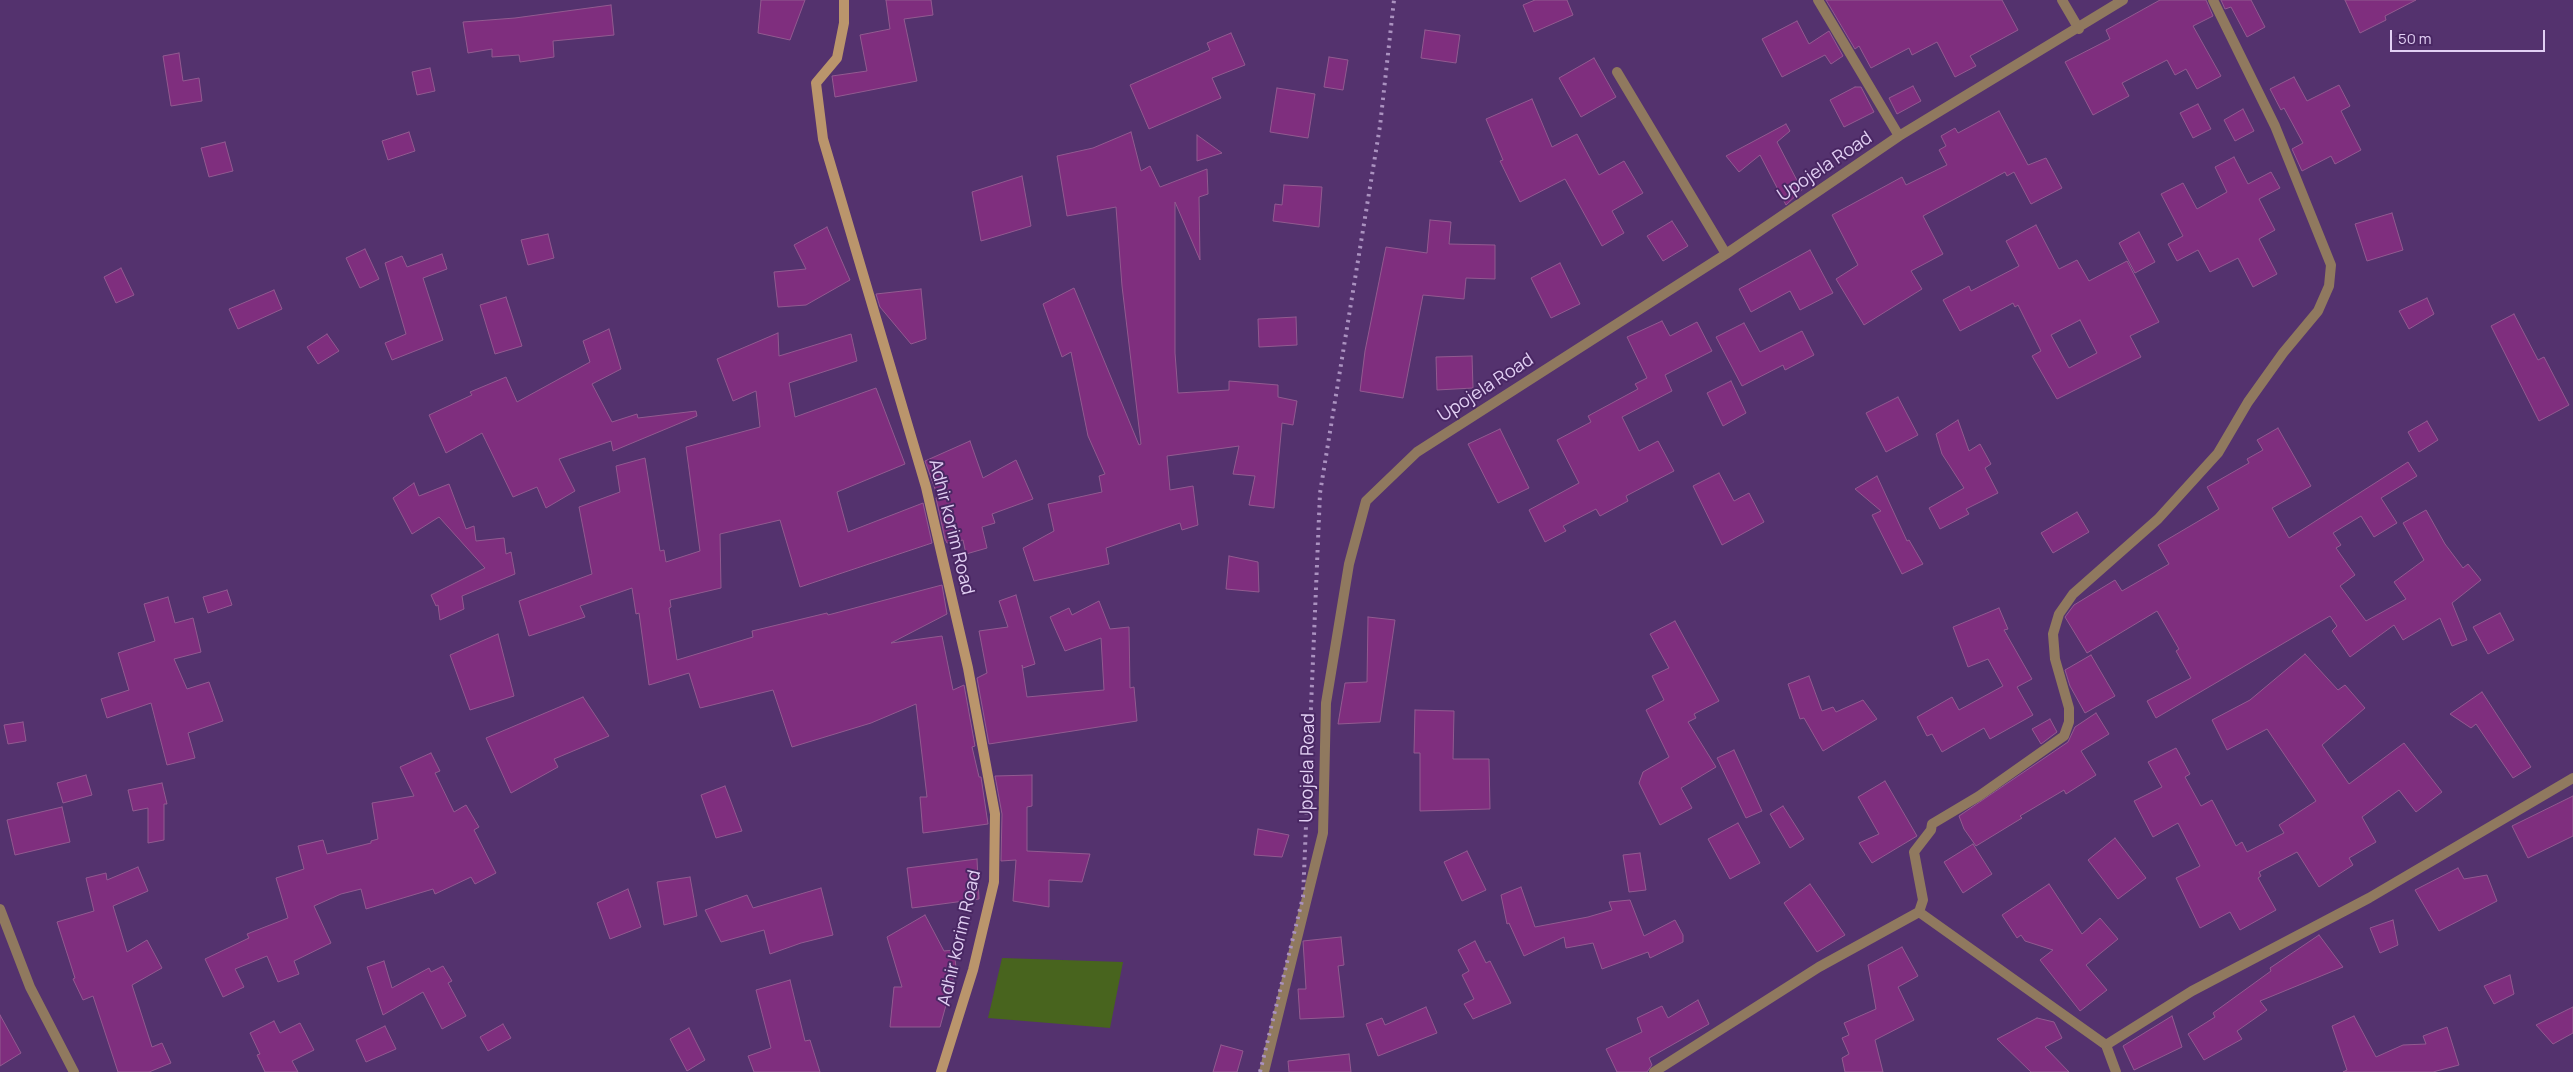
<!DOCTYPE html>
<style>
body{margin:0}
#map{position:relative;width:2573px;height:1072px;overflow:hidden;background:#54326e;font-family:Manrope,sans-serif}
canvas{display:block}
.scale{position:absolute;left:2390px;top:30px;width:155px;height:22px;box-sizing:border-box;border:2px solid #e2d0f4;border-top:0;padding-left:6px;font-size:15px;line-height:18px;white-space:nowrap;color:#e2d0f4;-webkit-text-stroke:4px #492763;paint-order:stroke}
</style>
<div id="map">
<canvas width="2573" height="1072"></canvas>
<div class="scale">50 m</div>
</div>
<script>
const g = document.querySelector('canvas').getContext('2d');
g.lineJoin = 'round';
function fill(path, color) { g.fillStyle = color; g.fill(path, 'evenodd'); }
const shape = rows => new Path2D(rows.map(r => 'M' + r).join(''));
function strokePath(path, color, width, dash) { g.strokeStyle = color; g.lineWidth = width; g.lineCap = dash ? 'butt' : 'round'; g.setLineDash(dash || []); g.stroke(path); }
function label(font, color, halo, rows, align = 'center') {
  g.font = font + ' Manrope,sans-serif'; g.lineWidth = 4; g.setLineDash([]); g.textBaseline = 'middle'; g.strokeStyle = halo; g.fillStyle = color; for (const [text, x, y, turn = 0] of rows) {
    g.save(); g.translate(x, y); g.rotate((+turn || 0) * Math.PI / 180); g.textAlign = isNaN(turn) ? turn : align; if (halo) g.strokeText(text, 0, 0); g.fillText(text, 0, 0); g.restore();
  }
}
const green = shape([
 [1002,958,1123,962,1110,1028,988,1018]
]);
const building = shape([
 [761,0,805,0,790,40,758,33,761,0],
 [886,0,931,0,933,15,904,19,917,81,835,97,832,76,867,71,860,35,890,29,886,0],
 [1535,0,1567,0,1573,15,1534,32,1523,5,1535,0],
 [1826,0,2002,0,2018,30,1970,56,1976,66,1955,77,1937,42,1912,55,1909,48,1871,68,1859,46,1855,49,1826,0],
 [2160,0,2206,0,2213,16,2193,26,2221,76,2197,89,2186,69,2175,75,2167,60,2122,83,2129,96,2093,115,2065,62,2110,39,2106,30,2160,0],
 [2221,0,2251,0,2265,27,2247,37,2231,7,2225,9,2221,0],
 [2345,0,2416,0,2385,16,2386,20,2360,33,2345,0],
 [611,5,614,35,553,41,554,57,520,62,519,55,492,57,492,49,468,53,463,22,515,18,611,5],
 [1797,21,1809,44,1829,31,1843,56,1831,64,1825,55,1782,77,1762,39,1797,21],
 [1425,30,1460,35,1456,63,1421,58,1425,30],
 [1231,33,1245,65,1212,78,1221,98,1149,129,1130,85,1210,50,1207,43,1231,33],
 [179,53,183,81,199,78,202,101,171,106,163,56,179,53],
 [1329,57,1348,60,1343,90,1324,87,1329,57],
 [1594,58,1616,97,1581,117,1559,78,1594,58],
 [430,68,435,91,417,95,412,72,430,68],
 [2294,77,2307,101,2339,85,2350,106,2341,111,2361,150,2335,164,2331,156,2302,171,2292,149,2303,143,2284,108,2281,110,2270,89,2294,77],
 [1913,86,1921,101,1897,114,1889,98,1913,86],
 [1855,87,1861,87,1874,112,1844,127,1830,100,1855,87],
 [1277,88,1315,94,1308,138,1270,132,1277,88],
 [1532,99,1552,147,1577,134,1599,175,1624,161,1643,193,1612,211,1624,233,1602,246,1565,179,1520,202,1500,161,1503,160,1486,119,1532,99],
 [2198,104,2211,129,2193,138,2180,113,2198,104],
 [2243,109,2254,131,2235,141,2224,120,2243,109],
 [1999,111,2028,165,2046,158,2062,188,2031,204,2014,172,2007,176,2005,172,1923,216,1943,254,1911,271,1922,289,1864,325,1836,279,1858,265,1832,215,1902,177,1906,185,1947,165,1939,150,1946,146,1941,136,1955,128,1958,133,1999,111],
 [1786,124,1790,131,1777,142,1802,190,1786,205,1760,155,1739,172,1726,156,1786,124],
 [409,132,415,151,388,160,382,141,409,132],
 [1131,132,1141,171,1150,166,1160,187,1207,169,1208,194,1199,197,1200,260,1175,202,1175,353,1178,393,1229,390,1229,381,1278,385,1278,397,1297,401,1293,425,1282,423,1274,508,1249,505,1255,476,1233,474,1239,446,1167,456,1170,490,1193,486,1198,525,1182,530,1180,523,1106,548,1109,564,1034,581,1023,548,1054,531,1048,504,1102,492,1099,476,1105,474,1088,436,1071,352,1062,357,1043,304,1074,288,1139,445,1141,444,1122,286,1116,207,1067,216,1057,156,1093,148,1131,132],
 [1197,135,1222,153,1197,161,1197,135],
 [225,142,233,171,209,177,201,148,225,142],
 [2234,157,2248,184,2271,172,2280,188,2259,199,2275,230,2259,239,2277,274,2253,287,2238,258,2210,272,2198,250,2177,261,2168,244,2183,236,2161,194,2183,183,2197,209,2227,192,2215,167,2234,157],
 [1022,176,1031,226,981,241,972,192,1022,176],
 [1284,185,1322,187,1319,227,1273,221,1275,204,1282,205,1284,185],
 [2392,213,2403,250,2367,261,2355,224,2392,213],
 [1430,220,1451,222,1449,244,1495,245,1495,279,1466,278,1464,299,1423,295,1403,398,1360,391,1365,351,1386,247,1427,253,1430,220],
 [1672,221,1688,246,1663,261,1647,236,1672,221],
 [2036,225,2059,269,2077,260,2089,281,2127,261,2159,322,2130,336,2141,357,2057,399,2032,356,2041,351,2018,305,2015,307,2013,303,1960,331,1943,300,1969,286,1971,291,2019,266,2006,241,2036,225],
 [2080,320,2097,353,2069,368,2051,335,2080,320],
 [827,227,850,280,806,305,778,307,774,272,806,269,794,245,827,227],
 [2139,232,2155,262,2135,273,2119,243,2139,232],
 [548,234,554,258,528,265,521,240,548,234],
 [365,249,379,279,360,288,346,258,365,249],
 [1810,250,1833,293,1800,310,1790,291,1751,312,1739,289,1810,250],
 [442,254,447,269,423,278,443,340,392,360,385,343,406,334,385,263,402,256,407,267,442,254],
 [1560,263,1580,304,1551,318,1531,278,1560,263],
 [121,268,134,295,116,303,104,277,121,268],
 [921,289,926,339,911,344,880,307,876,294,921,289],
 [274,290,282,309,238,329,229,309,274,290],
 [506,297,522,346,495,354,480,305,506,297],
 [2427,298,2434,314,2409,329,2399,311,2427,298],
 [2514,314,2538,360,2544,357,2569,405,2539,421,2491,326,2514,314],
 [1296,317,1297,345,1259,347,1258,319,1296,317],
 [1662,321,1670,336,1697,322,1712,351,1665,375,1672,391,1622,417,1639,451,1658,441,1674,471,1626,496,1628,501,1600,516,1596,509,1563,526,1566,531,1545,542,1529,510,1579,483,1557,440,1591,422,1588,416,1638,389,1635,384,1647,378,1627,337,1662,321],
 [1744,323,1760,352,1802,331,1814,355,1785,370,1783,365,1742,386,1716,337,1744,323],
 [609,329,621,369,592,384,612,422,637,414,638,418,696,411,697,416,613,451,611,441,559,459,575,491,546,508,537,487,513,497,482,433,446,453,429,415,472,395,470,392,506,377,517,402,590,362,583,341,609,329],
 [778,333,779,356,851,334,857,361,789,383,795,417,876,388,905,464,837,492,848,532,923,503,932,543,800,587,780,520,720,534,721,588,670,600,671,607,669,608,677,660,753,637,752,631,827,613,828,615,942,585,947,614,891,643,942,636,953,690,964,685,975,746,972,747,979,777,981,777,988,824,923,833,920,797,927,797,916,704,871,723,792,747,773,690,700,708,689,673,649,685,639,613,636,614,632,588,580,606,585,617,529,636,519,601,592,574,579,507,620,492,616,466,645,458,660,551,664,550,666,562,700,551,686,447,760,427,756,391,733,401,717,359,778,333],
 [327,334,339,351,318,364,307,347,327,334],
 [1472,356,1473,388,1437,390,1436,357,1472,356],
 [1731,381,1746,413,1723,426,1707,393,1731,381],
 [1898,397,1918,435,1886,452,1866,413,1898,397],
 [1958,420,1969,451,1980,444,1991,464,1985,468,1998,493,1966,509,1969,514,1940,529,1929,508,1964,488,1942,454,1936,434,1958,420],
 [2427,421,2438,440,2419,452,2408,432,2427,421],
 [2278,428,2311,486,2272,508,2289,538,2408,462,2417,476,2381,498,2397,523,2374,537,2361,516,2333,533,2341,545,2336,548,2355,575,2340,586,2366,621,2406,599,2394,582,2424,560,2403,523,2426,510,2445,544,2463,568,2468,564,2481,580,2452,603,2467,640,2452,646,2440,618,2403,640,2394,625,2350,657,2332,631,2337,626,2330,616,2156,718,2147,701,2191,678,2176,651,2179,649,2157,611,2087,653,2065,617,2074,605,2115,580,2122,591,2169,564,2158,545,2219,509,2207,487,2249,463,2247,459,2263,450,2257,440,2278,428],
 [1500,429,1529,488,1498,503,1468,444,1500,429],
 [970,441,983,478,1016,460,1033,499,992,514,995,523,982,527,987,548,966,554,963,540,947,543,945,539,936,498,938,497,925,461,970,441],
 [1719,473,1734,501,1749,493,1764,522,1722,545,1693,486,1719,473],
 [1877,476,1907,541,1909,540,1923,564,1902,574,1872,515,1881,511,1855,489,1877,476],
 [414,483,419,496,449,484,466,529,474,526,476,541,504,538,506,554,511,552,515,574,462,596,464,609,440,620,438,605,436,606,431,595,485,568,439,517,412,534,393,498,414,483],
 [2077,512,2089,532,2053,553,2041,533,2077,512],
 [1229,556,1258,562,1259,592,1226,589,1229,556],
 [227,590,232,605,208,613,203,597,227,590],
 [1016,595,1035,664,1023,668,1022,665,1027,697,1104,690,1101,638,1065,651,1050,617,1069,608,1072,615,1099,601,1110,629,1129,627,1130,688,1134,687,1137,721,989,744,977,678,987,673,979,631,1008,627,999,601,1016,595],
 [168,597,175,623,193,618,201,652,174,659,187,689,209,682,223,721,188,733,195,758,167,765,151,703,107,718,101,699,129,690,118,653,155,641,144,604,168,597],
 [1999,608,2008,629,2004,630,2032,679,2017,687,2033,715,1990,739,1984,728,1942,752,1932,734,1927,736,1917,717,1952,697,1959,710,2003,686,1988,659,1968,667,1953,627,1999,608],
 [2500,613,2514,640,2488,654,2473,627,2500,613],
 [1368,617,1395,620,1380,722,1338,724,1345,683,1367,682,1368,617],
 [1675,621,1719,701,1694,714,1696,718,1688,722,1716,767,1681,788,1692,808,1660,825,1639,783,1643,772,1669,757,1646,710,1664,700,1652,676,1669,668,1650,634,1675,621],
 [498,634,514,696,470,710,450,655,498,634],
 [2305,654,2338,690,2345,685,2365,708,2322,745,2349,784,2404,743,2442,792,2416,812,2399,790,2362,817,2376,842,2349,858,2353,865,2319,887,2297,852,2259,872,2261,876,2258,878,2276,910,2240,930,2230,912,2200,928,2176,878,2200,866,2178,823,2153,837,2134,801,2162,787,2148,762,2176,748,2190,774,2185,777,2201,806,2212,800,2236,846,2242,842,2247,852,2284,833,2279,825,2316,801,2267,729,2227,750,2212,720,2250,700,2305,654],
 [2091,655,2115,696,2085,713,2070,686,2065,670,2091,655],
 [1809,676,1822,711,1833,707,1836,712,1863,700,1877,719,1823,751,1804,718,1800,719,1788,684,1809,676],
 [2482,692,2531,767,2513,778,2476,724,2471,728,2450,714,2482,692],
 [583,697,609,736,554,759,558,767,511,793,486,738,583,697],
 [1415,710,1454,711,1453,759,1489,759,1490,809,1420,811,1420,753,1414,753,1415,710],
 [2096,713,2109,734,2081,751,2096,775,2066,794,2064,790,2020,816,2022,818,1976,846,1964,829,1959,816,2068,742,2075,727,2096,713],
 [2050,719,2057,732,2041,744,2032,729,2050,719],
 [23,722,26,741,8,744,4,725,23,722],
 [1734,750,1762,811,1746,818,1717,758,1734,750],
 [431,753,440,771,435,773,454,812,466,805,479,827,474,830,496,873,475,884,471,877,435,894,433,889,366,909,361,889,341,894,314,906,331,943,294,961,299,974,278,982,267,956,235,969,244,987,223,997,205,959,249,938,247,934,288,918,276,878,304,869,298,846,323,840,327,854,371,843,371,841,378,839,372,803,414,796,400,767,431,753],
 [86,775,92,795,63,803,57,783,86,775],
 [1032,775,1032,806,1027,807,1027,851,1090,854,1082,882,1049,880,1049,907,1013,901,1016,860,1001,861,1002,814,995,776,1032,775],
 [1885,781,1917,836,1872,863,1859,843,1879,834,1858,797,1885,781],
 [162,783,167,804,164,804,164,840,148,843,148,808,133,811,128,790,162,783],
 [725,786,742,831,716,838,701,795,725,786],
 [2573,796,2573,836,2528,858,2512,826,2573,796],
 [1783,806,1804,839,1790,848,1770,814,1783,806],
 [62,807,70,842,15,855,7,820,62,807],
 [1738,823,1760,863,1730,879,1708,839,1738,823],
 [1258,829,1289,835,1282,857,1254,855,1258,829],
 [2115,838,2146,878,2118,899,2088,860,2115,838],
 [1973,844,1992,874,1963,893,1944,862,1973,844],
 [1467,851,1486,890,1462,901,1444,862,1467,851],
 [1640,853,1646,890,1629,892,1623,855,1640,853],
 [977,859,979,899,912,908,907,868,977,859],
 [138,867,148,891,113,906,127,952,147,940,162,968,132,985,152,1047,162,1043,171,1063,149,1072,118,1072,93,996,83,1000,73,979,75,978,57,922,94,911,86,878,106,873,107,880,138,867],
 [2458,868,2464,879,2487,875,2497,901,2439,931,2415,890,2458,868],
 [690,877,697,916,664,925,657,882,690,877],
 [1810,884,1845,935,1817,952,1784,903,1810,884],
 [2049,884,2082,934,2100,918,2118,939,2086,965,2107,990,2080,1011,2040,960,2053,950,2025,941,2021,935,2017,938,2002,915,2049,884],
 [1521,887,1535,927,1588,917,1612,910,1609,902,1630,900,1644,936,1675,920,1683,935,1683,942,1650,958,1648,952,1602,969,1593,943,1566,948,1564,937,1524,956,1509,923,1507,924,1501,895,1521,887],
 [821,888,833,935,801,943,770,954,764,930,721,942,705,910,747,895,753,908,821,888],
 [628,889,641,927,610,939,597,903,628,889],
 [925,915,944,951,954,950,957,976,954,976,940,1027,890,1027,894,987,902,987,887,937,925,915],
 [2393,920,2398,945,2380,953,2370,928,2393,920],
 [2319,935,2343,967,2260,1001,2267,1010,2237,1031,2242,1039,2204,1060,2188,1034,2215,1017,2213,1013,2271,971,2270,968,2319,935],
 [1341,937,1344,965,1338,966,1344,1017,1300,1019,1298,989,1306,989,1303,941,1341,937],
 [1475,941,1486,963,1490,961,1511,1003,1473,1019,1464,1004,1474,999,1462,975,1469,971,1458,950,1475,941],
 [1902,947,1918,976,1898,987,1914,1020,1875,1040,1883,1072,1845,1072,1842,1058,1849,1054,1842,1038,1849,1035,1844,1023,1876,1009,1868,965,1902,947],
 [384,961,392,988,429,968,431,972,443,966,452,981,448,983,466,1016,442,1029,423,992,383,1015,367,967,384,961],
 [2510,975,2514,994,2494,1004,2484,986,2510,975],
 [790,980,805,1041,810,1040,820,1072,754,1072,748,1056,771,1048,756,990,790,980],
 [1698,1000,1709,1024,1649,1058,1652,1065,1647,1072,1617,1072,1606,1049,1642,1032,1637,1018,1662,1006,1668,1018,1698,1000],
 [1426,1007,1437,1033,1378,1056,1366,1024,1382,1018,1385,1025,1426,1007],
 [2573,1007,2573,1033,2553,1044,2536,1025,2573,1007],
 [0,1015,21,1053,0,1066,0,1015],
 [2172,1016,2182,1047,2134,1070,2123,1046,2172,1016],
 [2354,1016,2376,1057,2403,1045,2426,1044,2423,1036,2447,1027,2459,1065,2433,1072,2343,1072,2347,1070,2332,1026,2354,1016],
 [2037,1018,2054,1022,2062,1038,2045,1047,2069,1072,2031,1072,1997,1039,2037,1018],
 [274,1021,280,1033,300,1023,314,1050,292,1061,298,1072,265,1072,257,1055,260,1054,250,1033,274,1021],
 [503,1024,511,1038,488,1051,480,1037,503,1024],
 [385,1026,396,1049,366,1062,356,1040,385,1026],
 [689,1028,705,1060,687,1071,670,1039,689,1028],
 [1221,1045,1243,1051,1237,1072,1213,1072,1221,1045],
 [1349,1054,1351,1072,1289,1072,1288,1061,1349,1054]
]);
const minor = shape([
 [1818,0,1899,136],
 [2062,0,2079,29],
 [1617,72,1726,254],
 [0,909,30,987,74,1072],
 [1919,912,2106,1045,2116,1072],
 [2106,1045,2192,991,2369,898,2573,778],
 [1264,1072,1323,833,1326,703,1349,564,1366,501,1417,452,1726,254,1899,136,2123,0],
 [1654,1072,1819,967,1919,912,1923,900,1914,852,1931,830,1932,824,1979,796,2064,736,2069,722,2069,708,2055,659,2053,634,2059,614,2073,594,2158,519,2218,453,2248,402,2283,353,2318,311,2329,286,2331,265,2275,126,2213,0]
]);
const secondary = shape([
 [844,0,844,23,837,58,816,83,823,139,926,487,968,668,995,814,994,882,973,970,941,1072]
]);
const rail = shape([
 [1260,1072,1303,897,1320,493,1380,126,1394,0]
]);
const streetNames = [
 ["Upojela Road",1825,167,-34],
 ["Upojela Road",1486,388,-33],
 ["Adhir korim Road",951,527,76],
 ["Upojela Road",1308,768,-89],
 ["Adhir korim Road",960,938,-77]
];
fill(green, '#48641e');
fill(building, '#7f2e7e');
strokePath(building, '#925a90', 1);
strokePath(minor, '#90795f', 10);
strokePath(secondary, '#ba956c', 10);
strokePath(rail, '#ab92c0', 4, [2.5, 5]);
label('18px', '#e2d0f4', '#492763', streetNames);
</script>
